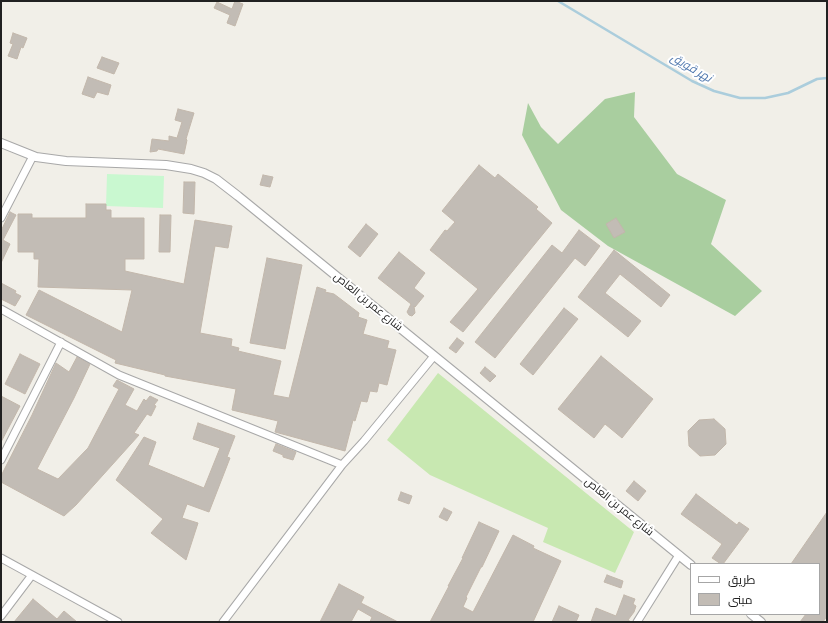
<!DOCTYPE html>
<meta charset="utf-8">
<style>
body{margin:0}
#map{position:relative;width:828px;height:623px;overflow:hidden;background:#f1efe8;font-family:Manrope,Cairo,sans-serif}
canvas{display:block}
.frame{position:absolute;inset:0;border:2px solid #212121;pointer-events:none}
.legend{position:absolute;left:690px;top:563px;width:130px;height:52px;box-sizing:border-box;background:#fff;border:1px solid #a6a6a6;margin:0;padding:5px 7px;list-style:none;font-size:12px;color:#212121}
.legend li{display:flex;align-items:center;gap:8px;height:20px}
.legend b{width:20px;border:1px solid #a6a6a6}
</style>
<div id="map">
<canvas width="828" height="623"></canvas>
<div class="frame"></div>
<ul class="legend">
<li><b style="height:5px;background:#fff"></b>طريق</li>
<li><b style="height:11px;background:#c2bcb5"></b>مبنى</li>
</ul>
</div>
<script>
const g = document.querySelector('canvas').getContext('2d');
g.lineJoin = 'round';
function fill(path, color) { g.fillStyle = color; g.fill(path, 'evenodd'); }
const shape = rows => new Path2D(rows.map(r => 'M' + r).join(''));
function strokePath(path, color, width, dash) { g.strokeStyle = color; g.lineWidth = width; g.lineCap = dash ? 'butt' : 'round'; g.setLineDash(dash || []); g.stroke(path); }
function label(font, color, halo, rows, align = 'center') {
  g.font = font + ' Manrope,Cairo,sans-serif'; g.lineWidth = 4; g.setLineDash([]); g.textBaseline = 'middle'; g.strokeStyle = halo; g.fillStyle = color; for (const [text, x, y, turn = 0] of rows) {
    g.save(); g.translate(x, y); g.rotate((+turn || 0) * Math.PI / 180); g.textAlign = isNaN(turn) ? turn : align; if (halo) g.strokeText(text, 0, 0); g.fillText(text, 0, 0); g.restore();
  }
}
const grass = shape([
 [438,373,634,532,615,573,543,542,548,528,430,475,387,440]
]);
const forest = shape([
 [635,92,634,117,677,174,726,200,711,244,762,291,735,316,608,246,561,210,522,135,528,103,541,127,558,144,605,99]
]);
const park = shape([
 [107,174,164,176,163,208,106,206]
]);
const stream = shape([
 [558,1,692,81,714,91,740,98,765,98,788,93,817,79,827,78]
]);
const building = shape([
 [235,1,243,4,235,26,227,23,230,15,214,8,217,2,232,9,235,1],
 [13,33,27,38,23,48,21,47,17,59,8,56,13,44,10,43,13,33],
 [102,57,119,63,114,74,97,68,102,57],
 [88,77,111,85,108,95,97,92,94,98,82,94,88,77],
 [178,109,194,113,186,139,187,140,184,154,158,149,157,151,150,152,152,139,169,141,169,136,177,138,182,122,175,120,178,109],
 [479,165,495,178,498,174,538,207,536,209,552,223,463,332,450,322,478,289,430,250,445,230,447,231,455,222,442,211,479,165],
 [263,175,273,177,270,187,260,185,263,175],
 [184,182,195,182,194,214,183,213,184,182],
 [86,204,106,204,106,210,111,210,111,218,144,218,144,259,125,259,125,271,184,284,195,220,232,226,228,248,215,246,200,333,232,339,231,346,239,348,238,351,281,361,273,395,289,398,317,287,326,290,325,292,334,294,359,313,358,317,367,320,363,334,389,341,387,348,396,350,387,385,379,383,377,392,370,391,367,402,361,401,355,421,353,420,345,451,275,432,278,421,232,410,236,389,165,376,165,375,115,363,116,360,26,315,39,290,122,332,132,290,38,287,39,259,34,259,34,252,18,252,18,214,32,214,32,218,86,218,86,204],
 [10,212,16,215,3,240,10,244,1,263,1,231,10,212],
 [160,215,171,215,170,252,159,252,160,215],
 [616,218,625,232,614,238,606,224,616,218],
 [366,224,378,234,360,257,348,247,366,224],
 [579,230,600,246,585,266,575,258,495,358,475,342,552,245,562,253,579,230],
 [614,250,670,295,661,307,620,274,605,293,641,321,628,337,578,297,614,250],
 [399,252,425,273,414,288,424,296,415,307,414,306,415,313,412,316,409,315,407,312,411,304,378,278,399,252],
 [267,258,302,265,285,349,250,343,267,258],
 [1,283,16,291,15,293,21,296,15,306,1,299,1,283],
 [564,308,578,319,533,375,520,364,564,308],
 [457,338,464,343,456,353,449,348,457,338],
 [20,354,40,364,25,394,5,384,20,354],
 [601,356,653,399,622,438,605,424,594,438,558,409,601,356],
 [77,357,90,364,74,398,37,469,58,479,88,448,119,389,113,386,117,380,134,389,125,405,137,411,144,399,146,401,150,396,158,400,154,405,156,406,151,416,147,414,134,433,139,435,76,505,64,516,1,482,1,476,32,415,56,363,69,372,77,357],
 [485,367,496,376,490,382,480,373,485,367],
 [1,396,20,406,1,442,1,396],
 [714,419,725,429,726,444,715,455,700,456,689,446,688,431,699,420,714,419],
 [198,423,235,436,227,457,230,458,209,512,187,504,182,518,198,523,186,560,151,533,163,519,116,480,144,437,156,442,148,465,204,488,220,448,193,439,198,423],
 [276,444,296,452,293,460,283,457,283,455,273,451,276,444],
 [634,481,646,491,638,501,626,491,634,481],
 [401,492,412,496,409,504,398,500,401,492],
 [696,494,737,525,739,522,749,529,723,564,721,564,712,558,722,544,681,514,696,494],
 [444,508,452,512,447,521,439,517,444,508],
 [827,512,827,616,823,622,800,622,806,614,819,614,819,564,791,564,827,512],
 [479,522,499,531,482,567,481,567,466,597,467,598,463,607,473,612,513,535,534,546,533,548,561,561,533,622,430,622,449,586,448,586,463,558,462,558,479,522],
 [607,575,623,581,621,588,604,582,607,575],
 [339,584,364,597,361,603,398,622,370,622,372,617,358,609,351,622,320,622,339,584],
 [624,595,635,599,633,604,636,606,634,612,628,620,631,622,591,622,596,608,616,616,624,595],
 [33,599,57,619,64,611,77,622,14,622,33,599],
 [559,606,579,615,576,622,552,622,559,606]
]);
const minor = shape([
 [1,218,33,156],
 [1,309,119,375,342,465],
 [1,460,61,342],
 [1,558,118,622],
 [1,616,32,575],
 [223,622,342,465,364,441,434,356],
 [637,622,679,555]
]);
const tertiary = shape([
 [1,143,36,157,66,161,166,165,191,169,204,173,216,179,238,196,691,565],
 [751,614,761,622]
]);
const streetNames = [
 ["شارع عمر بن العاص",368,302,39],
 ["شارع عمر بن العاص",619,507,39]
];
const waterNames = [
 ["نهر قويق",691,68,30]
];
fill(grass, '#c8e8b1');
fill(forest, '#a9ce9f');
fill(park, '#c9f8d0');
strokePath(stream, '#abcddc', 2.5);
fill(building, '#c2bcb5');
strokePath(building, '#c2b7ab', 1);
strokePath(minor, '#a8a8a8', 9);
strokePath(tertiary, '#a8a8a8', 10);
strokePath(minor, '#fff', 7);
strokePath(tertiary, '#fff', 8);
label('11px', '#212121', '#fff', streetNames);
label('italic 12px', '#5078ae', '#fff', waterNames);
</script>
